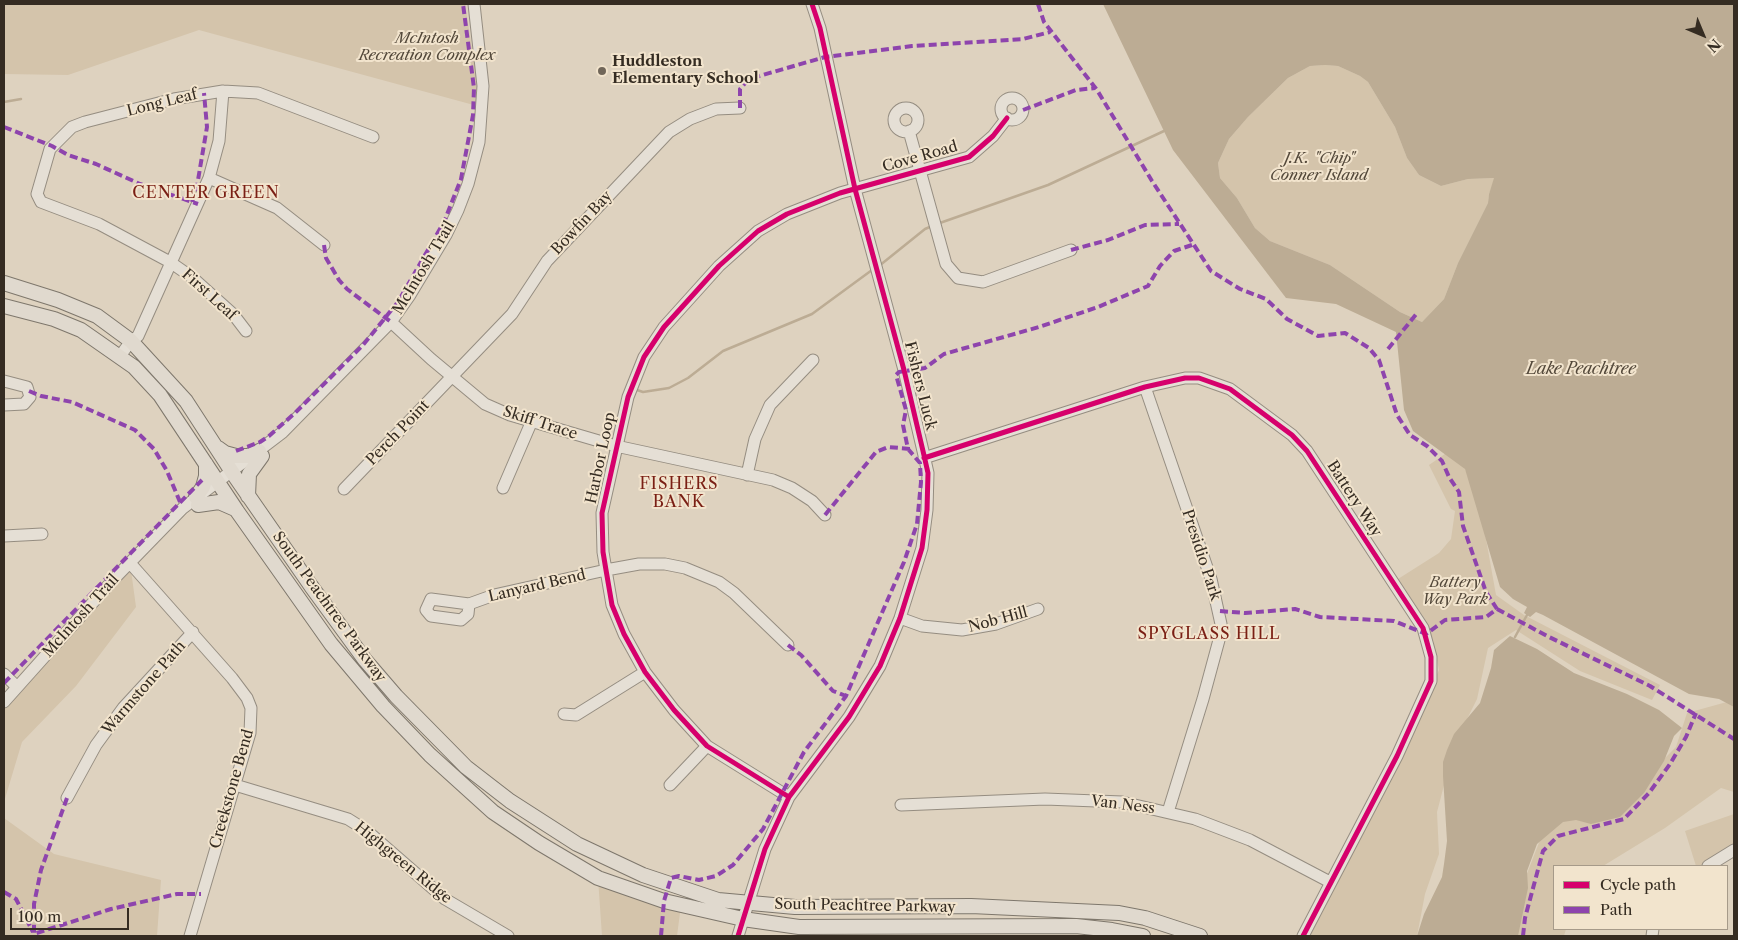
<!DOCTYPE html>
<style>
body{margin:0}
#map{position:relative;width:1738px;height:940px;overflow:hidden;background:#ded2bf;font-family:"Libre Caslon Text",serif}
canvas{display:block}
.frame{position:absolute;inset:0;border:5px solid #352c22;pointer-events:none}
.legend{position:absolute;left:1553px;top:865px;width:175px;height:65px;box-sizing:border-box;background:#f2e4cd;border:1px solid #a69a89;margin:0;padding:6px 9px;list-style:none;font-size:15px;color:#352c22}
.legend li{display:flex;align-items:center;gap:10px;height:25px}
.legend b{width:25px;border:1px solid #a69a89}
.north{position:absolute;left:1678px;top:10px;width:50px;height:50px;-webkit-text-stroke:4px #f2e4cd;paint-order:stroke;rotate:135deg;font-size:14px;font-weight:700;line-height:20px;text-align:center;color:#352c22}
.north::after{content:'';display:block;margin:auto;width:18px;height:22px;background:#352c22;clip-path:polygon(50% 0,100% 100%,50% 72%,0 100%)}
.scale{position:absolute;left:10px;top:908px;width:119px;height:22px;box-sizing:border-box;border:2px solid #352c22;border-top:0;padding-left:6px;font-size:15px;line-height:18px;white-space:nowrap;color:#352c22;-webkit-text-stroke:4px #f2e4cd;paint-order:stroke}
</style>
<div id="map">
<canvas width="1738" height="940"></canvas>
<div class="frame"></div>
<ul class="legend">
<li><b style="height:6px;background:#d6006c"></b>Cycle path</li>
<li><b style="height:6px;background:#8e44ad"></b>Path</li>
</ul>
<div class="north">N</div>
<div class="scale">100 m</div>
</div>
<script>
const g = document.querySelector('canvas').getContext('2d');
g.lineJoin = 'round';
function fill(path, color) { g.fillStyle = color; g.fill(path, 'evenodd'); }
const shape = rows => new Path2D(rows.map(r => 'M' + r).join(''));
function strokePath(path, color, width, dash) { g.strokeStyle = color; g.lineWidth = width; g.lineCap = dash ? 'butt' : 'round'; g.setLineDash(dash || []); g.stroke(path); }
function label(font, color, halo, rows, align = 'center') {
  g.font = font + ' "Libre Caslon Text",serif'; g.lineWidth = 4; g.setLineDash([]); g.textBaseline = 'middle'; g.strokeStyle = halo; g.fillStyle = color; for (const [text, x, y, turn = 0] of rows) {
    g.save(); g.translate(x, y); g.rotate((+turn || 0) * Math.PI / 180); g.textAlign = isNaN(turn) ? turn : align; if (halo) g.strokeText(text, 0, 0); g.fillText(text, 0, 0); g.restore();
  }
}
const green = shape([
 [4,4,465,4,481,107,199,30,68,75,4,74],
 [1325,65,1338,66,1360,76,1368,82,1395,127,1407,158,1419,175,1441,186,1468,179,1495,178,1489,194,1488,203,1458,263,1444,299,1422,322,1400,312,1330,265,1270,241,1255,228,1237,198,1220,178,1218,163,1229,139,1248,117,1288,78,1310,66],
 [1455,447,1479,500,1496,595,1524,615,1660,685,1652,700,1580,671,1516,630,1488,648,1477,699,1455,743,1437,812,1439,854,1425,894,1417,936,1310,936,1401,759,1439,670,1433,640,1424,618,1398,579,1439,553,1451,539,1455,511,1451,509,1429,465],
 [130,563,136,607,76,686,22,742,4,802,4,707],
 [1734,700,1734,792,1721,788,1665,828,1603,866,1554,866,1554,929,1566,929,1564,936,1503,936,1545,827,1622,801,1676,747,1687,713],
 [1734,814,1734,851,1702,866,1696,866,1685,831],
 [4,818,54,854,161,880,157,936,4,936],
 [598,878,681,905,677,936,602,936]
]);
const water = shape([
 [1103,4,1734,4,1734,707,1719,699,1689,694,1543,615,1536,612,1530,617,1524,613,1527,607,1513,599,1500,587,1465,469,1413,431,1404,410,1396,332,1336,304,1286,298,1173,150],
 [1325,65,1338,66,1360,76,1368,82,1395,127,1407,158,1419,175,1441,186,1468,179,1494,178,1489,194,1488,203,1458,263,1444,299,1422,322,1400,312,1330,265,1270,241,1255,228,1237,198,1220,178,1218,163,1229,139,1248,117,1288,78,1310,66],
 [1510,636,1537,649,1574,673,1627,694,1659,710,1682,728,1674,736,1664,761,1644,793,1620,817,1591,824,1576,820,1563,822,1537,844,1527,871,1528,888,1518,936,1417,936,1424,914,1442,877,1444,864,1447,841,1443,776,1443,762,1447,750,1454,734,1480,703,1491,668,1494,650]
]);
const stream = shape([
 [4,102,21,99],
 [937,224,1048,185,1164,131],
 [879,266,925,229,932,226],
 [634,389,643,392,669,388,688,378,723,351,812,314,872,270],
 [1515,637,1527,615]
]);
const minor = shape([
 '1001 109a11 11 0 1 1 22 0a11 11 0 1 1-22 0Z',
 '894 120a12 12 0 1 1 24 0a12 12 0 1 1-24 0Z',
 [909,131,946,264,958,278,983,282,1071,250],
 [209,178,277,208,324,245],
 [391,322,431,359,485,404,510,415,616,446,773,480,792,488,812,501,825,515],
 [246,331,233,314,193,278,170,262,99,224,41,202,37,194,50,149,72,127,85,122,174,99,223,91,258,93,373,137],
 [120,356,131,341,138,336,209,178,219,141,223,91],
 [4,381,27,387,30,397,24,404,4,405],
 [1145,387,1211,579,1221,624,1219,640,1203,699,1168,812],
 [924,458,1145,387,1185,378,1199,378,1230,389,1292,435,1307,451,1423,628,1431,657,1431,681,1397,756,1303,936],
 [747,475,755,439,770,405,813,360],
 [503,488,531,423],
 [344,489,512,314,547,261,669,132,690,119,716,109,740,108],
 [4,536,42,534],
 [130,563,232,678,247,698,251,708,250,733,190,936],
 [431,599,469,604,468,614,461,620,431,616,426,610,431,599],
 [469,604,494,595,606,570,639,564,665,564,685,568,719,582,734,593,788,645],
 [900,618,922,626,962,630,996,624,1038,609],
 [4,674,17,687],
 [4,702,113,580,183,508,283,432,391,322,410,295,446,235,458,210,468,184,479,142,483,86,474,4],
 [564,714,576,715,645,672],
 [235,785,348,819,367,831,445,899,508,936],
 [670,785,707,746],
 [789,797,707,746,674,710,645,672,624,634,612,605,606,570,603,552,602,513,628,397,644,357,664,327,719,266,758,231,787,214,840,193,969,157,993,136,1007,118],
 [67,798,96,745,123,708,193,632],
 [901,805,1045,799,1122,802,1195,819,1250,840,1330,882],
 [1708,866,1734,850],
 [738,936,765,849,789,797,849,717,880,666,900,618,922,548,927,510,928,473,923,451,904,370,855,189,820,28,812,4],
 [1652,936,1653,929]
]);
const major = shape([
 [4,283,58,300,97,316,131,341,186,401,234,475,311,586,365,660,396,696,466,767,510,801,577,844,643,875,718,900,795,907,971,906,1119,913,1145,918,1200,936],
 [4,306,54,319,81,330,134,367,160,395,237,511,331,644,383,706,430,755,493,812,539,843,598,878,664,901,743,919,799,927,1076,926,1112,930,1143,936],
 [218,448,225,453,236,456,248,456,259,451],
 [248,496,249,474,262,456],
 [196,497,203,487,206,476,206,464],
 [198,505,219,502,235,509]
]);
const quiet = shape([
 [1038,4,1044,22,1097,90,1152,181,1211,271,1240,289,1266,299,1287,319,1318,336,1345,333,1369,348,1379,360,1397,415,1410,435,1427,446,1442,461,1449,477,1459,492,1463,526,1486,592,1497,609],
 [740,108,740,89,749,79,825,57,912,46,1023,39,1050,32],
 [1023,110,1076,90,1095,88],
 [4,127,52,146,68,155,96,164,140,184,198,204],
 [192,202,197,186,207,127,204,93],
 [324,245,326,258,339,280,347,289,391,322],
 [1071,250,1108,240,1145,225,1179,224],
 [1388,349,1418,312],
 [29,391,41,396,72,402,135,430,154,449,167,471,180,502],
 [236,451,260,442,269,436,295,413,363,345,398,302,444,222,461,179,473,115,474,88,463,4],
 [825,515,876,452,888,447,911,449],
 [1497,609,1547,636,1650,686,1734,739],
 [1220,611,1245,613,1295,609,1320,617,1394,621,1426,634,1445,620,1486,617,1497,609],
 [788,645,801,655,833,691,846,696],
 [4,683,202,480],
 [67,798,41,870,34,904,34,934,111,909,177,894,201,894],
 [4,892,16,899,33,932],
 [661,936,664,901,671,878,679,876,699,880,716,876,733,865,763,829,804,752,846,696,904,562,917,524,921,482,920,463,908,449,903,425,906,410,896,375,899,372,925,368,944,354,1039,327,1098,307,1148,286,1160,266,1174,251,1192,245],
 [1523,936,1525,918,1543,851,1558,836,1624,819,1649,793,1670,764,1686,737,1696,713]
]);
const cycleway = shape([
 [924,458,1145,387,1185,378,1199,378,1230,389,1292,435,1307,451,1423,628,1431,657,1431,681,1397,756,1303,936],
 [789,797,707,746,674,710,645,672,624,634,612,605,606,570,603,552,602,513,628,397,644,357,664,327,719,266,758,231,787,214,840,193,969,157,993,136,1007,118],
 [738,936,765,849,789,797,849,717,880,666,900,618,922,548,927,510,928,473,923,451,904,370,855,189,820,28,812,4]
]);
const markers = [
 [602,71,5,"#706659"]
];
const parkNames = [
 ["McIntosh",427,39],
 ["Recreation Complex",427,56],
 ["J.K. \"Chip\"",1319,159],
 ["Conner Island",1319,176],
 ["Battery",1455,583],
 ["Way Park",1455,600]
];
const poiNames = [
 ["Huddleston",612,62],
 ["Elementary School",612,79]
];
const streetNames = [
 ["Long Leaf",162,103,-14],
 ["Cove Road",920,157,-16],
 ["Bowfin Bay",582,223,-47],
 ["McIntosh Trail",424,268,-59],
 ["First Leaf",209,295,42],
 ["Fishers Luck",920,386,76],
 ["Skiff Trace",540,423,18],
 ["Perch Point",398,433,-46],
 ["Harbor Loop",601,458,-78],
 ["Battery Way",1354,499,57],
 ["Presidio Park",1201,555,72],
 ["Lanyard Bend",537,586,-13],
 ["South Peachtree Parkway",329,607,54],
 ["McIntosh Trail",81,616,-48],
 ["Nob Hill",998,620,-15],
 ["Warmstone Path",144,688,-49],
 ["Creekstone Bend",232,789,-74],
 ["Van Ness",1123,805,7],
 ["Highgreen Ridge",403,863,39],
 ["South Peachtree Parkway",865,906,1]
];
const neighbourhoodNames = [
 ["CENTER GREEN",206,193],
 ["FISHERS",679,484],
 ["BANK",679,502],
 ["SPYGLASS HILL",1209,634]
];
const waterNames = [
 ["Lake Peachtree",1581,369]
];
fill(green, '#d4c4ab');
fill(water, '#bcac94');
strokePath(stream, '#bcac94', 2.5);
strokePath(minor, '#958d81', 13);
strokePath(major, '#7e776c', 16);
strokePath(minor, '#e5dfd5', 11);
strokePath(major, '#e0d9ce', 14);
strokePath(quiet, '#8e44ad', 4, [8, 4]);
strokePath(cycleway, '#d6006c', 5);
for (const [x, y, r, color] of markers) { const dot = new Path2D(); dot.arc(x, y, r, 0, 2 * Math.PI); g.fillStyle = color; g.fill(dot); strokePath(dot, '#f2e4cd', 2); }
label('italic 15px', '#53483a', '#f2e4cd', parkNames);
label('bold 15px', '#352c22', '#f2e4cd', poiNames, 'left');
label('15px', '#352c22', '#f2e4cd', streetNames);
g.letterSpacing = '1px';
label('16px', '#7a1f14', '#f2e4cd', neighbourhoodNames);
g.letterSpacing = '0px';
label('italic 16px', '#53483a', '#f2e4cd', waterNames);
</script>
